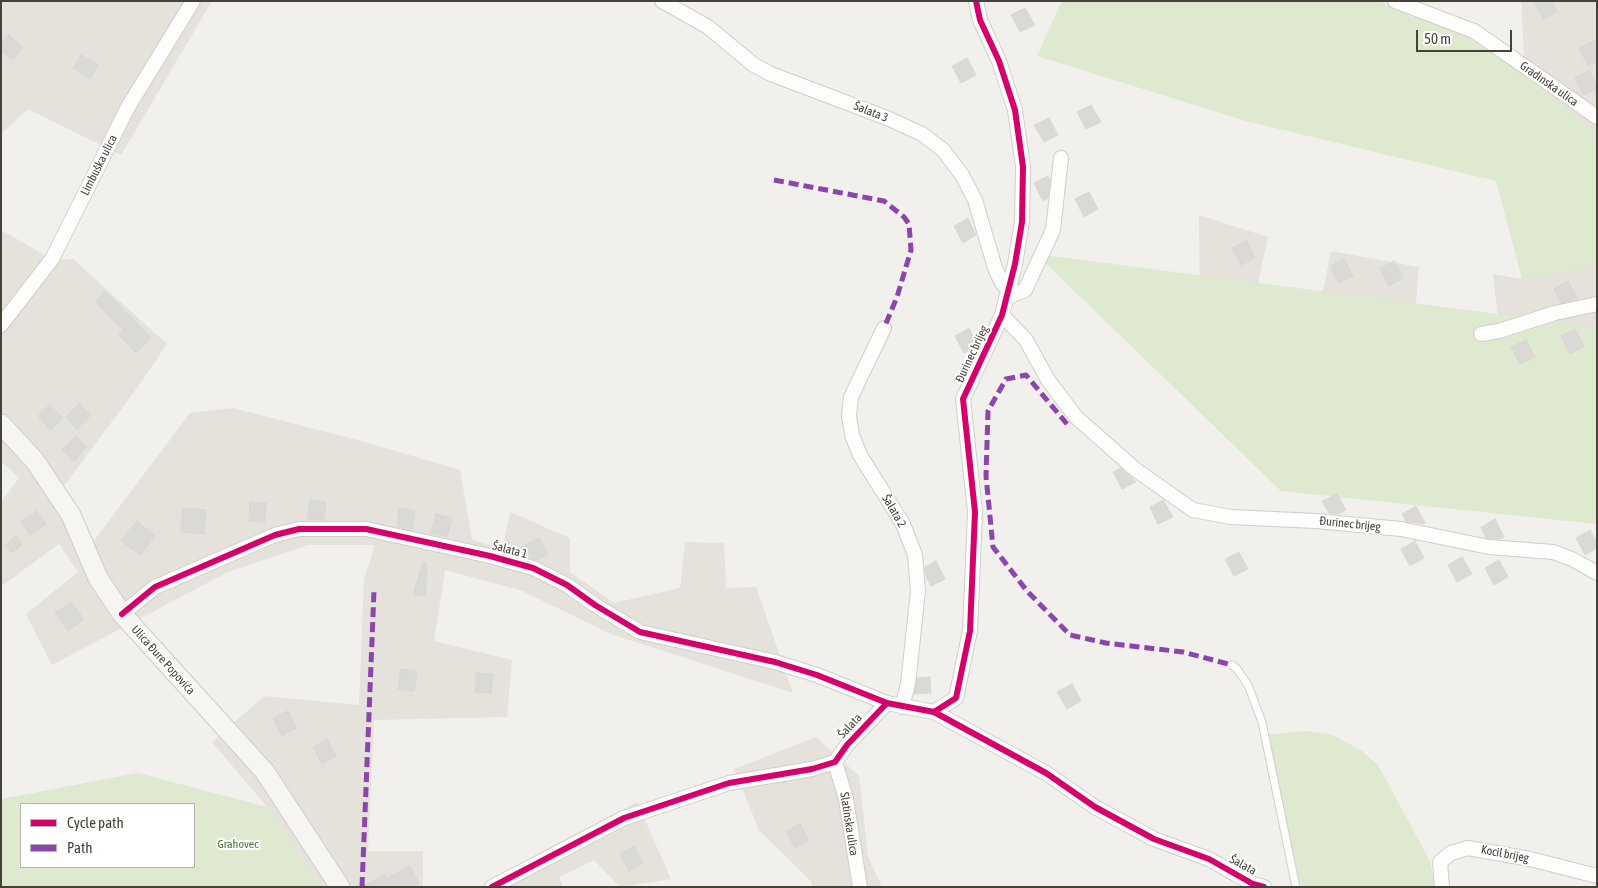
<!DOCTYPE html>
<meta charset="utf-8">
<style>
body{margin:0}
#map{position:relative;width:1598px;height:888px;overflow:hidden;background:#f1f0ed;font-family:"Asap Condensed",sans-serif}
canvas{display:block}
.frame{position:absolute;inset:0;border:2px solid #474239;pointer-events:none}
.legend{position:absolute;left:20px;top:803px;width:175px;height:65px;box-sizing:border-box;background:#fff;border:1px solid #b5b3b0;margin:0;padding:6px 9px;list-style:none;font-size:15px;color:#474239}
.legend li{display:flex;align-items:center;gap:10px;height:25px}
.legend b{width:25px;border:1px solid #b5b3b0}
.scale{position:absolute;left:1416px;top:30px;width:96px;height:22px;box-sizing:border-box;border:2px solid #474239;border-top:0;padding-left:6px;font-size:15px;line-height:18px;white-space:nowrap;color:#474239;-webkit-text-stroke:4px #fff;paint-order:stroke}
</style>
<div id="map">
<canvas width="1598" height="888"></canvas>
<div class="frame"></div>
<ul class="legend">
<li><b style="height:6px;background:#d6006c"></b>Cycle path</li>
<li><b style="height:6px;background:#8e44ad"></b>Path</li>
</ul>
<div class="scale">50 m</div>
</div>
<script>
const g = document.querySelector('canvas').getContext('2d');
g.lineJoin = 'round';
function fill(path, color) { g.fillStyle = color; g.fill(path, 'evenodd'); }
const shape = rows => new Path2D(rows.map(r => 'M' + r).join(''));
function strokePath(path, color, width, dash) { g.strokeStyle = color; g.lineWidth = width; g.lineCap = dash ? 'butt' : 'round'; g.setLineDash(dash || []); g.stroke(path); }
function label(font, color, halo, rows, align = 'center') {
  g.font = font + ' "Asap Condensed",sans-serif'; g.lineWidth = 4; g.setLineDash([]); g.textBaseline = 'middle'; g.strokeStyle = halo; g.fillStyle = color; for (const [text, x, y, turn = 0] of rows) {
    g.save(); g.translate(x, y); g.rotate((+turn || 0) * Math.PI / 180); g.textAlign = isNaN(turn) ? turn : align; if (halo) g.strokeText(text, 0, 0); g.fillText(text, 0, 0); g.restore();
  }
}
const residential = shape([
 [1,1,212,1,121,155,28,109,1,134],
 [1521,1,1597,1,1597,134,1525,75],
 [1199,215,1268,237,1255,298,1320,306,1331,251,1419,267,1414,324,1498,319,1493,274,1522,279,1597,265,1597,372,1200,312],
 [1,230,52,259,73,259,167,344,140,384,58,494,87,550,190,413,233,408,365,442,460,470,472,540,503,548,510,512,570,538,570,572,614,603,680,588,685,542,724,543,726,588,756,587,793,693,611,634,520,590,445,570,434,641,512,660,507,717,374,720,368,851,423,851,423,887,322,887,267,807,212,742,264,696,359,705,364,579,375,545,308,545,228,572,52,665,26,614,78,572,59,544,3,585,1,583,1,502,19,478,1,461],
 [816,737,859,776,868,856,882,887,813,887,811,881,759,830,734,769],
 [637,802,671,879,620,887,594,860,559,877,563,887,481,887,552,846]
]);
const green = shape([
 [1062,1,1380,1,1412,17,1453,27,1525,75,1597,134,1597,265,1522,279,1496,181,1246,121,1037,56],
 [1036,254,1597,327,1597,524,1281,491],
 [1305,731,1333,735,1362,751,1378,765,1430,861,1435,887,1301,887,1266,735],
 [138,773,267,807,322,887,1,887,1,799],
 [21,804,194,804,194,867,21,867]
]);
const building = shape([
 [1534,1,1552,1,1557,12,1543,19,1534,1],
 [1025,8,1035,25,1020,32,1011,15,1025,8],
 [8,35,23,47,13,60,1,50,1,44,8,35],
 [1594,41,1597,47,1597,61,1588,66,1579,48,1594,41],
 [81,55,98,65,90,79,73,68,81,55],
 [967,58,976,75,961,83,952,66,967,58],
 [1589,70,1597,88,1584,95,1575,78,1589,70],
 [1091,105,1101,122,1086,129,1077,112,1091,105],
 [1049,118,1058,135,1044,142,1034,125,1049,118],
 [1048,176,1050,180,1048,198,1043,201,1034,183,1048,176],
 [1089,192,1098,209,1084,217,1075,199,1089,192],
 [968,218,976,235,963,243,954,226,968,218],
 [1246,241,1255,258,1241,265,1232,248,1246,241],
 [1344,259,1353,276,1339,283,1330,266,1344,259],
 [1394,261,1403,278,1389,286,1380,269,1394,261],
 [1568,281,1577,298,1561,303,1554,289,1568,281],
 [105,291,151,338,136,353,119,335,123,330,95,301,105,291],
 [969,328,978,345,964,353,955,336,969,328],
 [1575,329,1584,346,1570,354,1561,336,1575,329],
 [1526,340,1535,357,1520,364,1511,347,1526,340],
 [79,404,91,415,77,429,66,417,79,404],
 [49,405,63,418,51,430,38,416,49,405],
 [76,436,87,447,74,461,62,450,76,436],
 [1121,468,1136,482,1122,489,1113,472,1121,468],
 [1337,494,1346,510,1339,514,1329,513,1322,501,1337,494],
 [310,500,326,502,324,520,307,519,310,500],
 [1163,500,1173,517,1158,524,1150,507,1163,500],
 [250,502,266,503,265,522,249,521,250,502],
 [1416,506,1425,523,1423,524,1406,521,1402,514,1416,506],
 [183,508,206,510,204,534,181,532,183,508],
 [399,508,415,511,412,530,397,527,399,508],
 [36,511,46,524,30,535,21,522,36,511],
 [436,514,452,518,447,537,431,533,436,514],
 [1495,519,1504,537,1499,539,1486,538,1481,527,1495,519],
 [137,521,155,536,140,555,121,541,137,521],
 [1590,530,1597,543,1597,548,1585,555,1576,538,1590,530],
 [16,536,22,545,11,553,5,545,16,536],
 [539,538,548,554,537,560,532,559,525,545,539,538],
 [1415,541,1424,558,1410,566,1401,549,1415,541],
 [1239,552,1248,569,1234,576,1225,559,1239,552],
 [1462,557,1472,574,1457,582,1448,565,1462,557],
 [1499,560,1508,577,1494,585,1485,568,1499,560],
 [936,561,945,579,931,586,926,576,925,567,936,561],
 [423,563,427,564,425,596,413,595,423,563],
 [71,602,84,619,68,631,55,613,71,602],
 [401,669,417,671,414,691,398,689,401,669],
 [476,673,493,674,491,693,475,692,476,673],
 [930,677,931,693,914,694,917,678,930,677],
 [1072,684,1081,701,1067,709,1057,692,1072,684],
 [288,711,296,728,282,736,273,718,288,711],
 [327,739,336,756,322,764,313,747,327,739],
 [800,824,809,841,795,848,786,831,800,824],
 [634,846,643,863,629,871,620,854,634,846],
 [410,866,419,883,412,887,361,887,385,874,387,878,410,866]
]);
const lane = shape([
 [1232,665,1237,669,1248,685,1262,722,1296,887]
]);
const street = shape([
 [662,1,708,27,754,65,771,74,887,118,922,134,943,150,962,175,975,200,995,268,1002,283,1008,290],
 [1395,1,1474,31,1597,117],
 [1006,298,1025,290,1053,230,1061,158],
 [1002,315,1026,340,1048,380,1076,417,1136,470,1193,510,1231,517,1316,521,1401,529,1489,547,1553,552,1572,559,1597,573],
 [1,325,52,259,128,107,193,1],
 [884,328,851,397,849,416,852,435,860,455,903,524,915,555,918,591,908,684,902,707],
 [1481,334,1499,331,1555,313,1597,304],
 [122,614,155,587,275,535,299,529,366,529,490,556,533,568,567,585,595,605,640,632,775,662,817,675,887,703],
 [934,712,956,698,970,631,975,512,963,399,1002,315,1015,264,1022,222,1023,167,1015,110,999,61,980,20,976,1],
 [835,762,846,799,860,887],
 [492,887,624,818,729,783,812,769,835,762,847,745,887,703,934,712,1046,773,1095,807,1154,839,1209,859,1253,884,1264,887],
 [1442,887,1440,862,1451,853,1468,848,1530,859,1597,876]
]);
const secondary = shape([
 [1,424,35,461,71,515,98,578,122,614,265,772,340,887]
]);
const quiet = shape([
 [774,180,884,201,904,217,909,224,911,250,897,297,884,328],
 [1067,424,1026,375,1006,379,988,411,986,476,993,547,1027,591,1070,635,1106,643,1183,652,1232,665],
 [362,887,374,591]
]);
const cycleway = shape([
 [122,614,155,587,275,535,299,529,366,529,490,556,533,568,567,585,595,605,640,632,775,662,817,675,887,703],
 [934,712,956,698,970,631,975,512,963,399,1002,315,1015,264,1022,222,1023,167,1015,110,999,61,980,20,976,1],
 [492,887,624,818,729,783,812,769,835,762,847,745,887,703,934,712,1046,773,1095,807,1154,839,1209,859,1253,884,1264,887]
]);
const streetNames = [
 ["Gradinska ulica",1549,84,35],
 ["Šalata 3",871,112,22],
 ["Limbuška ulica",99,165,-63],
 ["Đurinec brijeg",972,354,-65],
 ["Šalata 2",894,511,60],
 ["Đurinec brijeg",1350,524,6],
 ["Šalata 1",510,550,15],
 ["Ulica Đure Popovića",163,660,48],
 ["Šalata",850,726,-47],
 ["Slatinska ulica",849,824,81],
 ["Kocil brijeg",1505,854,11],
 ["Šalata",1243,865,28]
];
const parkNames = [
 ["Grahovec",238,844]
];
fill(residential, '#e5e2db');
fill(green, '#dee9d0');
fill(building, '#dbd9d5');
strokePath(building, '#d9d7d3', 1);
strokePath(lane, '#cfceca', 9);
strokePath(street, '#cfceca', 16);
strokePath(secondary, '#d0cdc5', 21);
strokePath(lane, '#fdfdfc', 7);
strokePath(street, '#fdfdfc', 14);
strokePath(secondary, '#f6f5f1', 19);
strokePath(quiet, '#8e44ad', 5, [10, 5]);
strokePath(cycleway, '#d6006c', 6);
label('12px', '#474239', '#fff', streetNames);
label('12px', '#487233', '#fff', parkNames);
</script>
